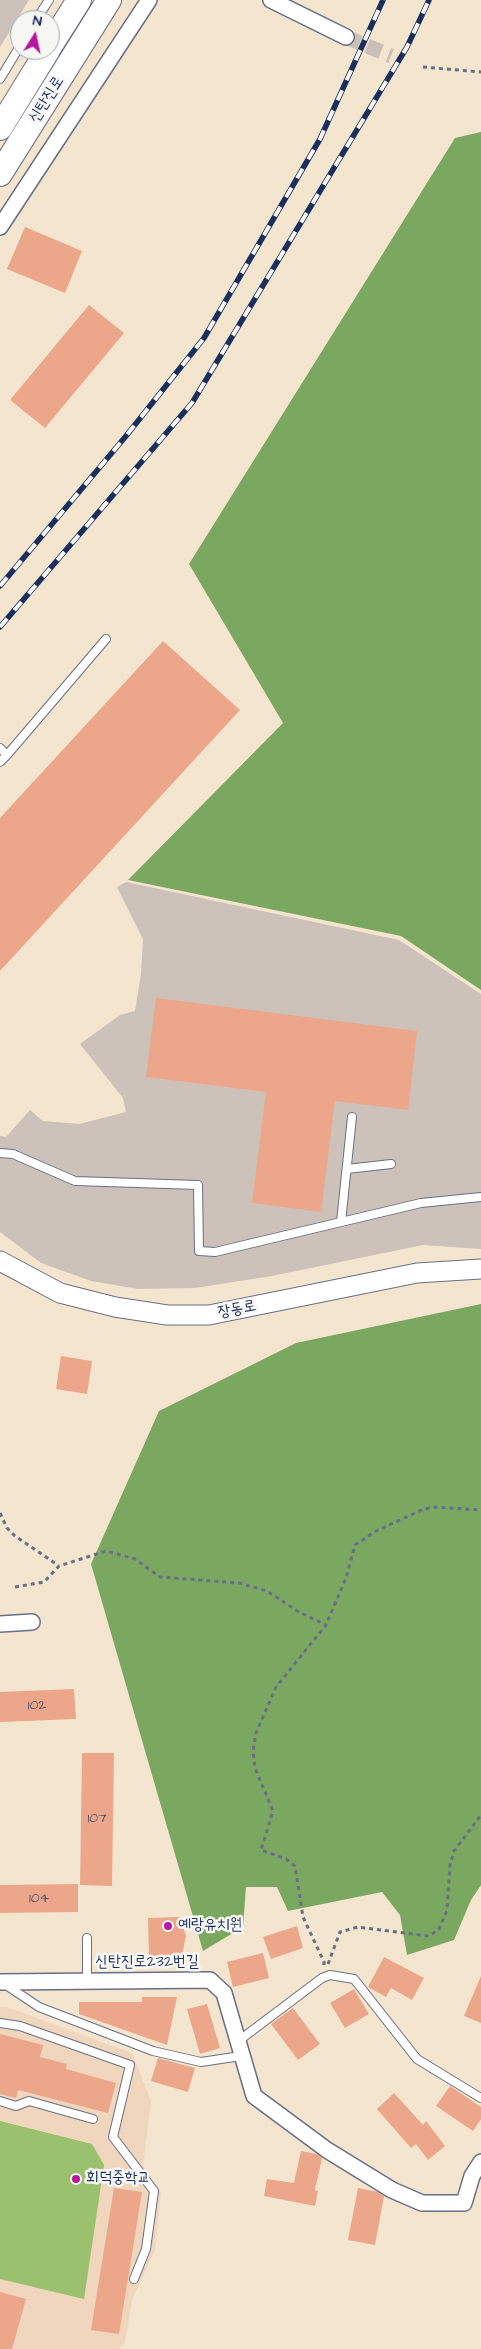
<!DOCTYPE html>
<meta charset="utf-8">
<style>
body{margin:0}
#map{position:relative;width:481px;height:2349px;overflow:hidden;background:#f4e5cf;font-family:"Architects Daughter",sans-serif}
canvas{display:block}
.north{position:absolute;left:10px;top:10px;width:50px;height:50px;box-sizing:border-box;background:#f6f6f2;border:1px solid #9ea6b7;border-radius:50%;rotate:10deg;font-size:14px;font-weight:700;line-height:20px;text-align:center;color:#1b2f5e}
.north::after{content:'';display:block;margin:auto;width:18px;height:22px;background:#b5179e;clip-path:polygon(50% 0,100% 100%,50% 72%,0 100%)}
</style>
<div id="map">
<canvas width="481" height="2349"></canvas>
<div class="north">N</div>
</div>
<script>
const g = document.querySelector('canvas').getContext('2d');
g.lineJoin = 'round';
function fill(path, color) { g.fillStyle = color; g.fill(path, 'evenodd'); }
const shape = rows => new Path2D(rows.map(r => 'M' + r).join(''));
function strokePath(path, color, width, dash) { g.strokeStyle = color; g.lineWidth = width; g.lineCap = dash ? 'butt' : 'round'; g.setLineDash(dash || []); g.stroke(path); }
function label(font, color, halo, rows, align = 'center') {
  g.font = font + ' "Architects Daughter","Poor Story",sans-serif'; g.lineWidth = 5; g.setLineDash([]); g.textBaseline = 'middle'; g.strokeStyle = halo; g.fillStyle = color; for (const [text, x, y, turn = 0] of rows) {
    g.save(); g.translate(x, y); g.rotate((+turn || 0) * Math.PI / 180); g.textAlign = isNaN(turn) ? turn : align; if (halo) g.strokeText(text, 0, 0); g.fillText(text, 0, 0); g.restore();
  }
}
const built = shape([
 [0,2007,7,2007,132,2053,151,2101,143,2165,161,2193,155,2250,132,2300,125,2343,118,2349,0,2349]
]);
const industrial = shape([
 [0,0,29,0,0,47],
 [126,882,399,940,481,994,481,1249,423,1245,272,1276,195,1288,138,1289,91,1281,41,1263,0,1232,0,1136,6,1137,30,1110,43,1121,79,1124,126,1112,123,1098,80,1044,120,1015,135,1011,141,974,143,939,117,887]
]);
const green = shape([
 [0,2121,92,2144,104,2165,84,2299,0,2279]
]);
const forest = shape([
 [481,132,481,990,401,936,128,880,283,723,189,564,455,138],
 [481,1304,481,1885,471,1900,454,1940,407,1955,400,1915,382,1892,288,1911,277,1887,246,1887,243,1927,203,1951,91,1564,159,1411,296,1343]
]);
const building = shape([
 [25,227,82,251,65,293,7,269],
 [89,305,124,333,45,428,10,400],
 [163,641,240,710,0,971,0,818],
 [156,998,417,1031,408,1110,335,1101,321,1212,252,1203,266,1092,146,1077],
 [61,1356,92,1361,87,1394,56,1389],
 [74,1689,76,1719,0,1722,0,1692],
 [82,1753,114,1753,112,1886,80,1885],
 [78,1884,78,1912,0,1913,0,1885],
 [180,1917,186,1936,182,1955,149,1956,148,1918],
 [297,1926,303,1948,271,1959,263,1937],
 [263,1953,269,1978,233,1987,227,1962],
 [384,1957,424,1978,412,2000,391,1988,386,1997,368,1987],
 [481,1976,481,2023,464,2016],
 [354,1989,369,2014,345,2028,330,2003],
 [142,1997,177,1997,167,2045,79,2014,79,2002,142,2002],
 [207,2004,220,2048,200,2054,187,2009],
 [293,2008,320,2044,298,2060,271,2024],
 [0,2034,43,2045,40,2057,67,2064,66,2069,116,2083,108,2113,18,2090,16,2098,0,2094],
 [158,2058,195,2068,188,2092,151,2081],
 [450,2086,481,2107,481,2119,473,2131,436,2106],
 [394,2093,423,2125,426,2121,445,2146,428,2160,416,2144,411,2148,377,2109],
 [301,2151,317,2154,322,2158,315,2190,318,2191,315,2206,264,2196,267,2179,294,2183],
 [114,2188,142,2192,119,2334,91,2330],
 [358,2188,378,2192,384,2196,375,2245,348,2240],
 [0,2292,26,2299,12,2349,0,2349]
]);
const minorTunnel = shape([
 [346,37,391,56]
]);
const path = shape([
 [423,67,481,72],
 [0,1513,7,1528,15,1536,59,1566],
 [15,1587,44,1582,59,1566,106,1551,135,1559,160,1577,239,1583,267,1591,299,1612,326,1625],
 [328,1964,340,1932,358,1927,429,1936,439,1929,447,1910,450,1865,454,1851,481,1815],
 [324,1965,324,1962,303,1917,295,1866,286,1859,261,1850,273,1811,255,1768,253,1751,256,1733,276,1687,326,1625,346,1578,355,1545,376,1531,424,1509,435,1507,481,1510]
]);
const service = shape([
 [36,20,49,0],
 [0,79,20,46],
 [0,748,7,755,106,639],
 [0,762,7,755],
 [0,1153,13,1154,75,1181,198,1185,199,1251,215,1252,421,1203,481,1197],
 [347,1169,391,1164],
 [341,1222,352,1117],
 [87,1981,87,1938],
 [6,1985,39,2007,153,2051,201,2062,241,2056],
 [0,2023,20,2026,130,2065,113,2137,154,2191,146,2249,134,2279],
 [237,2042,322,1978,330,1975,354,1979,417,2059,481,2098],
 [0,2101,16,2106,29,2101,93,2119]
]);
const minor = shape([
 [271,0,346,37],
 [0,227,149,0],
 [0,1624,32,1622],
 [0,1982,210,1980,224,1993,254,2096,327,2150,392,2190,422,2203,464,2203,472,2176,481,2162]
]);
const tertiary = shape([
 [0,1261,60,1293,115,1307,167,1315,209,1315,417,1273,481,1269]
]);
const primary = shape([
 [50,46,79,0],
 [0,128,48,50],
 [0,174,109,0]
]);
const rail = shape([
 [0,586,126,436,204,338,320,139,383,0],
 [0,627,192,403,407,47,429,0]
]);
const markers = [
 [168,1926,5,"#b5179e"],
 [76,2179,5,"#b5179e"]
];
const numberNames = [
 ["102",37,1706],
 ["107",97,1819],
 ["104",39,1899]
];
const streetNames = [
 ["신탄진로",47,100,-58],
 ["장동로",237,1310,-11],
 ["신탄진로232번길",147,1963]
];
const poiNames = [
 ["예랑유치원",178,1926],
 ["회덕중학교",86,2179]
];
fill(built, '#efd6bc');
fill(industrial, '#cdc2b9');
fill(green, '#9ac26e');
fill(forest, '#7ba861');
fill(building, '#eca78a');
strokePath(minorTunnel, '#c9c1b8', 15, [15, 8]);
strokePath(service, '#676f86', 10);
strokePath(minor, '#676f86', 18);
strokePath(tertiary, '#676f86', 21);
strokePath(primary, '#676f86', 26);
strokePath(path, '#676f86', 3, [4, 4]);
strokePath(service, '#fff', 8);
strokePath(minor, '#fff', 15);
strokePath(tertiary, '#fff', 19);
strokePath(primary, '#fff', 24);
strokePath(rail, '#1b2f5e', 5.5);
strokePath(rail, '#f6f6f2', 4, [11]);
for (const [x, y, r, color] of markers) { const dot = new Path2D(); dot.arc(x, y, r, 0, 2 * Math.PI); g.fillStyle = color; g.fill(dot); strokePath(dot, '#f6f6f2', 2); }
label('14px', '#4f4d69', null, numberNames);
label('16px', '#1b2f5e', '#f6f6f2', streetNames);
label('16px', '#1b2f5e', '#f6f6f2', poiNames, 'left');
</script>
